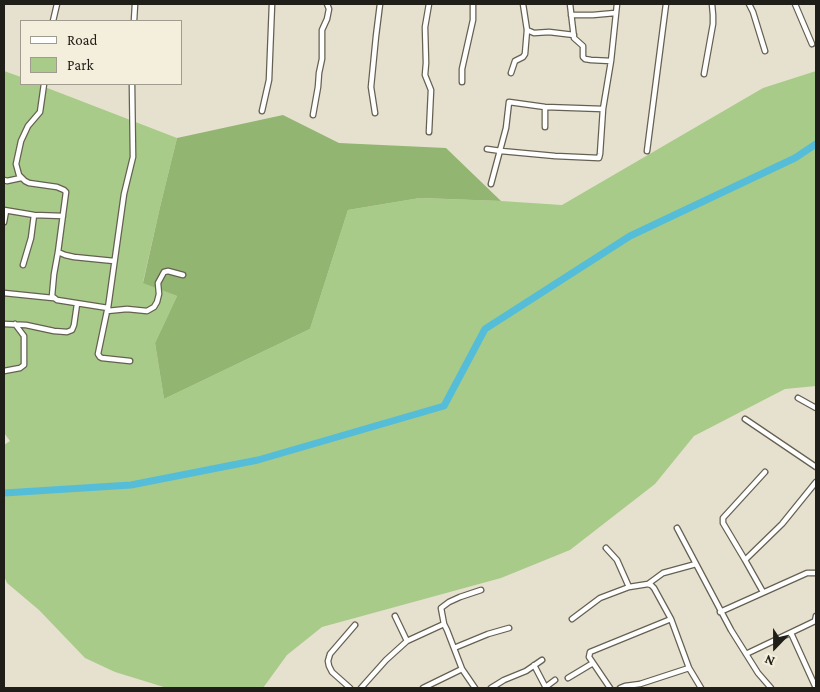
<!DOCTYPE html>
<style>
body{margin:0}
#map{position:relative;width:820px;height:692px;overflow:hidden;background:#e6e1cf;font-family:"Crimson Pro",serif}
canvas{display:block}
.frame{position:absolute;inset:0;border:5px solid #201e18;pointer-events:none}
.legend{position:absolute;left:20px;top:20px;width:162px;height:65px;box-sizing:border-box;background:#f4eedc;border:1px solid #9f9b8e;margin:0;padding:6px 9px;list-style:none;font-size:15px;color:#201e18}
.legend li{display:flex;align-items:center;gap:10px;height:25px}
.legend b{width:25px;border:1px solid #9f9b8e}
.north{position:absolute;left:750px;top:622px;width:50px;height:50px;-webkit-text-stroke:4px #f4eedc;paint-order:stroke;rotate:202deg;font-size:14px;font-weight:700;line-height:20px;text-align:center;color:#201e18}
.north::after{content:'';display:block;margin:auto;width:18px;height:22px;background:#201e18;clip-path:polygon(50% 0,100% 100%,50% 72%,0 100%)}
</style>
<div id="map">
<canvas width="820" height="692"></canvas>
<div class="frame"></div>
<ul class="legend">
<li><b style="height:6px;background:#fff"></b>Road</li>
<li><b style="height:14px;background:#a8cb89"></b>Park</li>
</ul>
<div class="north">N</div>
</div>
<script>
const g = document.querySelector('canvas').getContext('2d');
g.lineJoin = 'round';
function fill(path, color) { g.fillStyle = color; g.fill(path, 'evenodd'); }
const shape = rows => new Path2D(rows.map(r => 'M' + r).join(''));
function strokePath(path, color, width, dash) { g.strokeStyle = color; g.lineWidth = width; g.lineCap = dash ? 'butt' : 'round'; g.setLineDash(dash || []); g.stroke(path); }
const green = shape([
 [4,71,21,77,21,84,37,84,177,138,160,207,143,282,177,296,155,343,164,399,310,329,348,210,420,198,501,201,562,205,763,88,816,71,816,386,785,389,694,436,655,484,570,550,501,578,322,627,287,655,263,688,167,688,115,672,85,658,39,610,7,583,4,576,4,445,10,441,4,433]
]);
const forest = shape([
 [283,115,339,143,446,148,501,201,420,198,348,210,310,329,164,399,155,343,177,296,143,283,160,207,177,138]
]);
const river = shape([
 [4,493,131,485,258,460,444,406,485,329,630,236,795,158,816,144]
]);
const minor = shape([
 [570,4,574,38,583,46,583,57,585,59,591,60,611,61],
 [749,4,753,12,765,51],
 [795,4,812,44],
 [571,15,593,15,615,13],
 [53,21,57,4],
 [134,21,135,4],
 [527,30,534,33,549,32,574,35],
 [511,73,515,61,523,57,525,54,527,30,523,4],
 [704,74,713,24,713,15,712,4],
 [462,82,462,69,473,20,473,4],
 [44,84,40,112,28,126,21,141,16,164,19,175,25,181,29,183,57,187,64,190,66,192,58,252,54,274,52,296,57,300,108,308,107,311,127,309,147,311,154,307,157,302,159,294,158,283,164,272,168,271,183,275],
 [545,107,545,127],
 [262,111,269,80,272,4],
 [375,113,371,87,376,36,380,4],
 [313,115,318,87,319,73,322,59,322,30,327,19,329,9,327,4],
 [429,132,431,90,425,75,426,63,425,27,429,4],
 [487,149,501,151,555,156,599,158,600,154,603,109,611,61,617,4],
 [647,151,666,4],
 [4,180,7,181,21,178],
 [491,184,506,128,509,102,545,107,603,109],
 [4,210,34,215,63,216],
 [4,222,6,211],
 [58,252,65,255,74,257,114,261],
 [23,265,31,238,34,215],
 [4,293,53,298],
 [108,308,124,194,133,157,132,84],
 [107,311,98,354,100,357,102,358,130,361],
 [4,324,26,325,54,331,67,332,72,330,74,325,77,304],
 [4,371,20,368,24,365,24,336,15,324],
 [798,398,816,408],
 [745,419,816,467],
 [677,528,731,630,758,673,771,688],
 [606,548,617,560,629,587],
 [745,560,723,523,723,518,765,472],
 [648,584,651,585,654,588,671,619,689,668,701,688],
 [763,592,745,560,782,524,816,482],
 [720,612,807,573,816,573],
 [395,616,407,641],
 [572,619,600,598,629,587,648,584,663,573,696,564],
 [791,633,816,688],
 [454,648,488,634,509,628],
 [746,654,811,623,815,621,816,616],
 [534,665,546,688],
 [568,678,593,663],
 [350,688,332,672,329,666,328,661,330,654,355,625],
 [361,688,386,660,407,641,444,624],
 [423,688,462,669],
 [475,688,462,669,447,630,444,624,441,608,449,602,460,597,481,590],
 [491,688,504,680,526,671,542,660],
 [546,688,547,686,555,680],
 [610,688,589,657,590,652,671,619],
 [620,688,625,686,640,684,689,668]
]);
fill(green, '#a8cb89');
fill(forest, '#92b671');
strokePath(river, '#56bdd8', 7);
strokePath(minor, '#656051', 7);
strokePath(minor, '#fff', 4.5);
</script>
